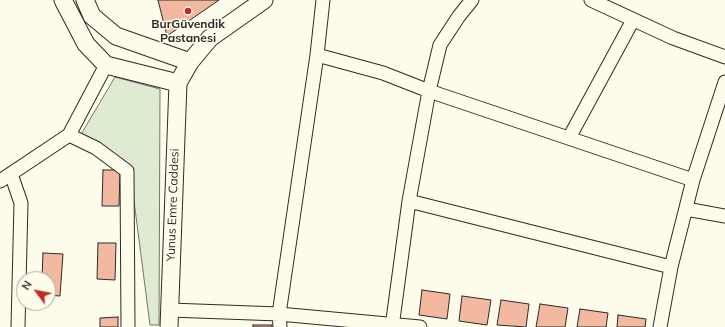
<!DOCTYPE html>
<meta charset="utf-8">
<style>
body{margin:0}
#map{position:relative;width:725px;height:327px;overflow:hidden;background:#fdfbea;font-family:Mulish,sans-serif}
canvas{display:block}
.north{position:absolute;left:16px;top:271px;width:40px;height:40px;box-sizing:border-box;background:#fdfbea;border:1px solid #a9a89e;border-radius:50%;rotate:302deg;font-size:11px;font-weight:700;line-height:16px;text-align:center;color:#2b2b2b}
.north::after{content:'';display:block;margin:auto;width:14px;height:18px;background:#c62828;clip-path:polygon(50% 0,100% 100%,50% 72%,0 100%)}
</style>
<div id="map">
<canvas width="725" height="327"></canvas>
<div class="north">N</div>
</div>
<script>
const g = document.querySelector('canvas').getContext('2d');
g.lineJoin = 'round';
function fill(path, color) { g.fillStyle = color; g.fill(path, 'evenodd'); }
const shape = rows => new Path2D(rows.map(r => 'M' + r).join(''));
function strokePath(path, color, width, dash) { g.strokeStyle = color; g.lineWidth = width; g.lineCap = dash ? 'butt' : 'round'; g.setLineDash(dash || []); g.stroke(path); }
function label(font, color, halo, rows, align = 'center') {
  g.font = font + ' Mulish,sans-serif'; g.lineWidth = 3; g.setLineDash([]); g.textBaseline = 'middle'; g.strokeStyle = halo; g.fillStyle = color; for (const [text, x, y, turn = 0] of rows) {
    g.save(); g.translate(x, y); g.rotate((+turn || 0) * Math.PI / 180); g.textAlign = isNaN(turn) ? turn : align; if (halo) g.strokeText(text, 0, 0); g.fillText(text, 0, 0); g.restore();
  }
}
const green = shape([
 [115,77,160,89,159,325,150,325,130,170,80,136,115,77]
]);
const building = shape([
 [158,0,219,0,167,36,158,0],
 [103,170,120,170,119,206,102,206,103,170],
 [98,243,116,243,115,280,97,279,98,243],
 [43,253,63,254,60,296,48,295,48,279,42,279,43,253],
 [422,290,450,294,447,319,419,315,422,290],
 [462,296,491,300,487,325,459,321,462,296],
 [501,300,529,304,526,327,497,325,501,300],
 [540,304,568,308,565,327,536,327,540,304],
 [580,309,608,313,606,327,577,327,580,309],
 [618,315,646,319,645,327,617,327,618,315],
 [118,317,118,327,100,327,100,318,118,317],
 [253,325,272,325,272,327,253,327,253,325]
]);
const minor = shape([
 [591,0,673,38,725,57],
 [317,55,383,73,429,91,693,180],
 [69,135,96,148,127,171,128,327],
 [569,138,633,20],
 [11,174,21,203,18,327],
 [0,181,69,135,106,65],
 [409,201,671,267],
 [686,209,725,216],
 [170,310,279,314,420,327],
 [280,327,279,314,317,55,323,0],
 [392,327,409,201,429,91,440,45,459,16,472,0],
 [660,327,671,267,693,180,725,82]
]);
const major = shape([
 [63,0,86,44,106,65,178,83],
 [85,0,92,16,116,36,190,62],
 [169,327,178,83,190,62,210,38,264,0]
]);
const markers = [
 [188,11,4,"#c62828"]
];
const poiNames = [
 ["BurGüvendik",188,24],
 ["Pastanesi",188,38]
];
const streetNames = [
 ["Yunus Emre Caddesi",173,205,-88]
];
fill(green, '#deebd1');
strokePath(green, '#74746e', 1);
fill(building, '#f2b8a0');
strokePath(building, '#2b2b2b', 1);
strokePath(minor, '#2b2b2b', 15);
strokePath(major, '#2b2b2b', 19);
strokePath(minor, '#fdfbea', 13);
strokePath(major, '#fdfbea', 17);
for (const [x, y, r, color] of markers) { const dot = new Path2D(); dot.arc(x, y, r, 0, 2 * Math.PI); g.fillStyle = color; g.fill(dot); strokePath(dot, '#fdfbea', 1.5); }
label('bold 12px', '#2b2b2b', '#fdfbea', poiNames);
label('12px', '#2b2b2b', '#fdfbea', streetNames);
</script>
